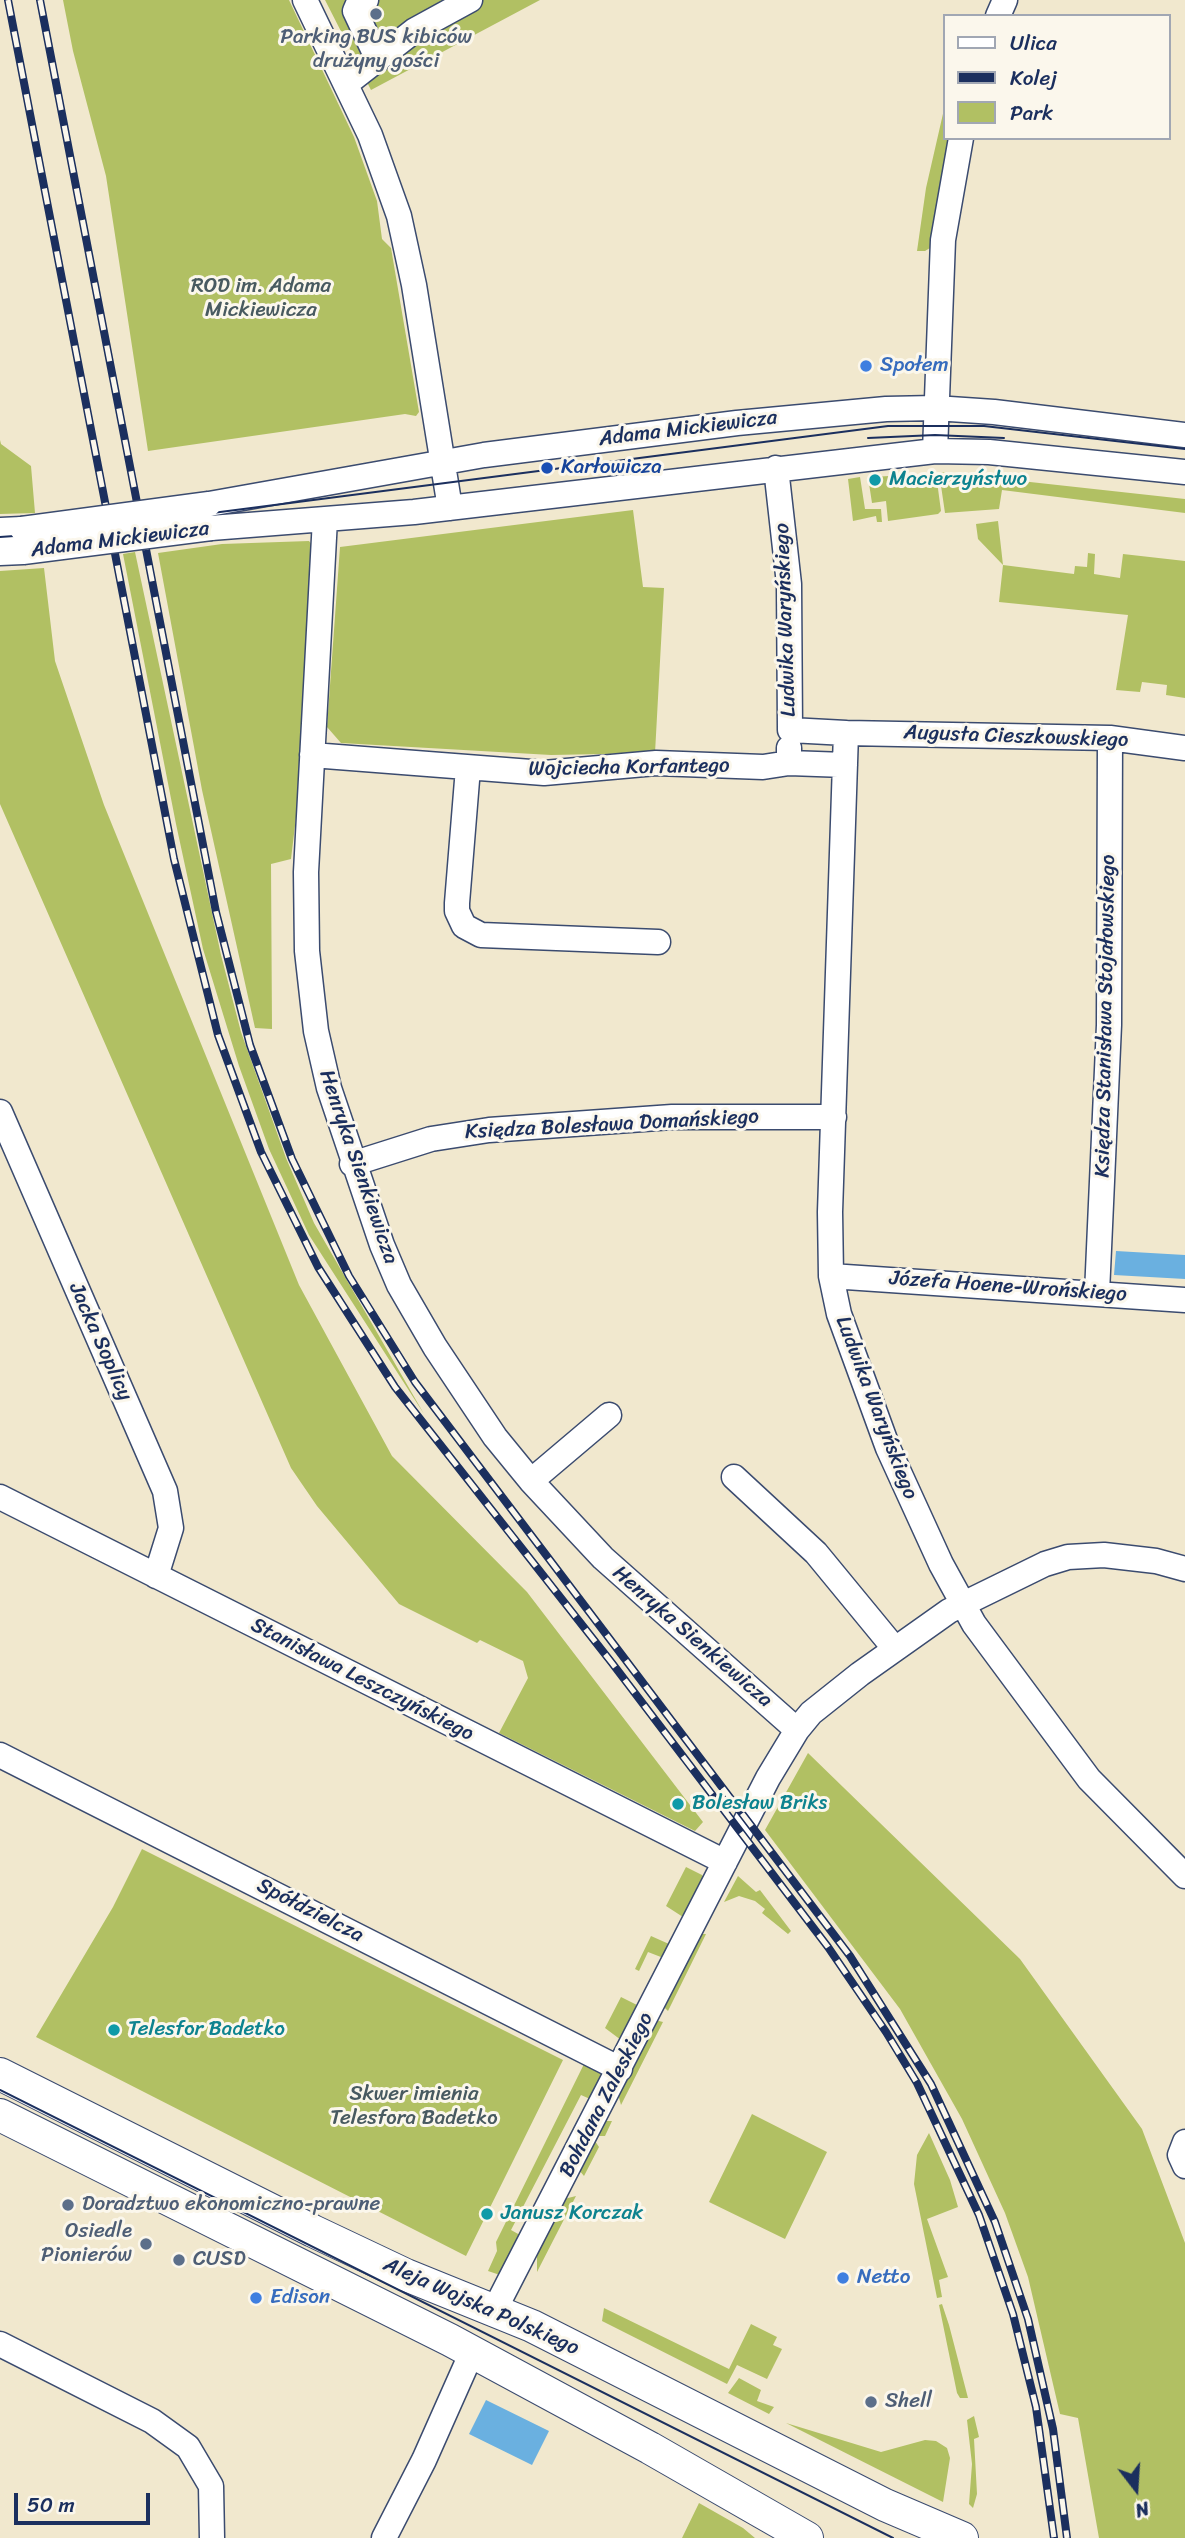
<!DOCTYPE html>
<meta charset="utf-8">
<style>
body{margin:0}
#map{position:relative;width:1185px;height:2538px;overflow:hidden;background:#f1e8ce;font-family:Sriracha,sans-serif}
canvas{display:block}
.legend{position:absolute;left:943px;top:14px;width:228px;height:126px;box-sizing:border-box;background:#fbf7ec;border:2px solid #a1a7b3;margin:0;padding:9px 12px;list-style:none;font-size:21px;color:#1b2f5e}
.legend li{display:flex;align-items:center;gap:14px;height:35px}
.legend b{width:35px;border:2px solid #a1a7b3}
.north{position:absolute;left:1101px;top:2454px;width:70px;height:70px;-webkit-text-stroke:5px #fbf7ec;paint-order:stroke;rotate:163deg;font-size:19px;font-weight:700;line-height:28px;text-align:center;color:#1b2f5e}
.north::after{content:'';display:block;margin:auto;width:24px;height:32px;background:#1b2f5e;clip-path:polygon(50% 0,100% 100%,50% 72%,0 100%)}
.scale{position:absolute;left:14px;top:2493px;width:136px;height:32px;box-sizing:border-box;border:4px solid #1b2f5e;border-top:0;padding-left:9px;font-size:21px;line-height:24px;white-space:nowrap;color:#1b2f5e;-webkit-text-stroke:5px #fbf7ec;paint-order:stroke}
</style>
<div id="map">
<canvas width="1185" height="2538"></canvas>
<ul class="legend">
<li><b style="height:9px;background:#fff"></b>Ulica</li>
<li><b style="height:9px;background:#1b2f5e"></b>Kolej</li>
<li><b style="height:19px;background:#b1c063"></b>Park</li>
</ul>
<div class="north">N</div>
<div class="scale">50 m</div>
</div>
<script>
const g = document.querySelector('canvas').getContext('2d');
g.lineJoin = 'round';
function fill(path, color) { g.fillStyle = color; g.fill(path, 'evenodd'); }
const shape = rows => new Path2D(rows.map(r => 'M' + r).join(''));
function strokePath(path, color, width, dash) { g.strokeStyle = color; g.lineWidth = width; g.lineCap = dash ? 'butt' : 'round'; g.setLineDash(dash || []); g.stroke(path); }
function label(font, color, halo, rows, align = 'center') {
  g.font = font + ' Sriracha,sans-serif'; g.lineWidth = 6; g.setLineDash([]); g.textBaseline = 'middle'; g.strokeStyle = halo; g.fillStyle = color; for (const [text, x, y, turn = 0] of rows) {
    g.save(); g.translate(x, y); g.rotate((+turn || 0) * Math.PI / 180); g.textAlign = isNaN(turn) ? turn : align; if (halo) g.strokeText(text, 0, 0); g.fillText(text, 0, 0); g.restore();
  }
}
const green = shape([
 [63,0,289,0,354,137,377,201,382,239,391,248,419,412,416,416,405,414,148,451,106,176,73,51],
 [325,0,540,0,371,90],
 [945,105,945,138,950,138,930,248,925,251,917,251,926,188],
 [0,440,1,444,31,466,35,513,0,514],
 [939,472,1185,499,1185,513,1002,490,999,509,945,513],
 [936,474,941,511,938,514,888,521,886,501,872,503,868,477],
 [860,477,865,509,881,509,882,522,877,522,876,516,853,521,848,479],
 [633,510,643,587,664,588,655,753,551,755,341,743,327,727,340,547],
 [998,521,1003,565,1074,574,1075,566,1087,567,1088,553,1095,554,1094,574,1120,578,1123,554,1185,561,1185,698,1166,695,1167,685,1142,682,1140,692,1116,690,1128,615,999,602,1003,565,978,539,976,524],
 [309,541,316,550,308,717,291,859,271,864,272,1029,255,1028,202,790,158,553,222,544],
 [135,552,221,955,241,1032,286,1158,314,1223,424,1414,309,1235,269,1149,239,1066,203,949,176,824,123,554],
 [44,568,55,661,104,805,299,1285,392,1456,527,1592,703,1822,695,1831,499,1733,528,1678,523,1661,480,1640,477,1643,399,1604,317,1506,291,1468,0,804,0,571],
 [808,1753,1020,1959,1142,2129,1185,2243,1185,2538,1099,2538,1078,2418,1060,2414,1028,2277,1005,2213,962,2119,900,2009,765,1830],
 [142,1849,563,2060,466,2256,36,2037,113,1907],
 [686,1867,702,1875,706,1881,683,1917,666,1906],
 [738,1876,756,1892,760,1890,791,1931,788,1934,762,1913,765,1909,755,1901,739,1896,724,1902],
 [700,1934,706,1934,668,2011,663,2006],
 [651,1936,669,1944,675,1942,666,1959,648,1952,639,1971,635,1969],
 [621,1997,639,2006,621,2040,605,2028],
 [655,2020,663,2022,621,2105,618,2094],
 [585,2062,600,2070,603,2076,590,2099,581,2095,511,2230,520,2235,503,2276,488,2271,497,2251,496,2242],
 [752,2114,827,2152,785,2239,709,2202],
 [605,2121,612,2121,605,2136,598,2136,595,2141,599,2147,584,2176,579,2170],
 [929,2133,950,2180,958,2207,927,2219,948,2277,939,2280,942,2297,937,2298,914,2184,917,2155],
 [576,2196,537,2272,537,2252,564,2199],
 [942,2304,949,2325,968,2398,960,2398,957,2393,939,2305],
 [604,2308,729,2369,751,2324,777,2337,773,2345,782,2349,767,2379,737,2365,727,2384,602,2321],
 [739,2378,761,2390,757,2401,774,2407,769,2414,728,2393],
 [974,2416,979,2437,974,2439,977,2494,973,2508,969,2504,972,2464,967,2420],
 [786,2423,881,2452,925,2440,936,2441,947,2448,950,2458,943,2502],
 [699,2503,743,2528,755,2538,682,2538]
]);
const water = shape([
 [1116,1251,1185,1255,1185,1279,1114,1275],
 [486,2400,549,2431,532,2465,469,2434]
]);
const minor = shape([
 [305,0,370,135,399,216,414,285,450,508],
 [366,0,358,4,355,11,378,60],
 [998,16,1005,0],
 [346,84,415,30,470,0],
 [935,451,943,240,961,138],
 [776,468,789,584,790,730,846,733,830,1212,831,1276,839,1314,888,1448,941,1564,974,1624,1089,1779,1185,1876],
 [209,504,484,455,737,423,886,409,935,408,994,412,1185,435],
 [325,519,306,872,307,951,316,1031,329,1088,382,1245,399,1285,435,1347,495,1437,531,1481,603,1558,797,1730],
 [211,528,414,512,935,451,989,452,1185,472],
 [0,530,22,529],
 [0,553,23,552],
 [846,733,1110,738,1185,748],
 [789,748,789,763,845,765],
 [312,755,544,773,656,763,763,767,789,763],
 [468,768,457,903,457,911,464,926,481,935,658,942],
 [0,1112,165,1491,171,1528,156,1576],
 [352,1164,431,1139,489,1130,672,1117,834,1117],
 [831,1276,1185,1300],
 [1097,1293,1109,1025,1110,738],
 [734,1477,816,1553,895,1649],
 [531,1481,609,1415],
 [0,1497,725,1862],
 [0,1755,620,2069],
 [1185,2142,1180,2155,1185,2166],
 [494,2311,768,1778,797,1730,811,1713,860,1674,949,1611,1045,1564,1068,1557,1104,1555,1156,1561,1185,1569],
 [0,2344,152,2421,188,2447,211,2486,212,2538],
 [384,2538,424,2460,472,2352]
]);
const major = shape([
 [0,2074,313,2231,406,2275,532,2326,885,2505,962,2538],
 [0,2115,450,2340,650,2448,807,2538]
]);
const tram = shape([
 [868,438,935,435,1004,438],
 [0,537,57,533,888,426,984,426,1185,449],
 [0,2090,893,2538]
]);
const rail = shape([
 [8,0,174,859,218,1035,261,1152,318,1267,395,1387,612,1663,828,1947,886,2032,917,2083,979,2215,1013,2314,1036,2407,1054,2538],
 [40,0,216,912,250,1045,292,1159,349,1276,415,1382,850,1956,931,2084,995,2222,1028,2319,1053,2429,1067,2538]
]);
const minorBridge = shape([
 [22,529,209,504],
 [23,552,211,528]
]);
const markers = [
 [376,14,7,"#5c6f8a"],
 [866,366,7,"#3f7fe0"],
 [547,468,7,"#1a4fb4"],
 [875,480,7,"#0f9aa8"],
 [678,1804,7,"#0f9aa8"],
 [114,2030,7,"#0f9aa8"],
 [68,2205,7,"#5c6f8a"],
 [487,2214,7,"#0f9aa8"],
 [146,2244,7,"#5c6f8a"],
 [179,2260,7,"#5c6f8a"],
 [843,2278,7,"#3f7fe0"],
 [256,2298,7,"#3f7fe0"],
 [871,2402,7,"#5c6f8a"]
];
const serviceNames = [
 ["Parking BUS kibiców",376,38,"center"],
 ["drużyny gości",376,62,"center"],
 ["Doradztwo ekonomiczno-prawne",82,2205],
 ["Osiedle",132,2232,"right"],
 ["Pionierów",132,2256,"right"],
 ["CUSD",193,2260],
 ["Shell",885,2402]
];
const parkNames = [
 ["ROD im. Adama",261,287],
 ["Mickiewicza",261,311],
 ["Skwer imienia",414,2095],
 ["Telesfora Badetko",414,2119]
];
const shopNames = [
 ["Społem",880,366],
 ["Netto",857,2278],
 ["Edison",270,2298]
];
const streetNames = [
 ["Adama Mickiewicza",688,429,-7],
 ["Adama Mickiewicza",120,540,-7],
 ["Ludwika Waryńskiego",786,620,-92],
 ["Augusta Cieszkowskiego",1016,737,2],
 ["Wojciecha Korfantego",629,768,-1],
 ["Księdza Stanisława Stojałowskiego",1106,1016,-89],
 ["Księdza Bolesława Domańskiego",612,1125,-3],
 ["Henryka Sienkiewicza",358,1167,71],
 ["Józefa Hoene-Wrońskiego",1008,1287,4],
 ["Jacka Soplicy",100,1342,66],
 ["Ludwika Waryńskiego",876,1408,69],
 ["Henryka Sienkiewicza",692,1637,41],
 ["Stanisława Leszczyńskiego",362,1680,27],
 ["Spółdzielcza",310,1911,27],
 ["Bohdana Zaleskiego",607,2095,-63],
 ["Aleja Wojska Polskiego",481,2307,24]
];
const transitNames = [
 ["Karłowicza",561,468]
];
const cultureNames = [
 ["Macierzyństwo",889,480],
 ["Bolesław Briks",692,1804],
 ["Telesfor Badetko",128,2030],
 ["Janusz Korczak",501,2214]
];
fill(green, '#b1c063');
fill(water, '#6ab0e0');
strokePath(minor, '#3b4b6f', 27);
strokePath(major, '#3b4b6f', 34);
strokePath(minor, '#fff', 24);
strokePath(major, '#fff', 32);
strokePath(tram, '#1b2f5e', 2);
strokePath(rail, '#1b2f5e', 8);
strokePath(rail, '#fbf7ec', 5, [16]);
strokePath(minorBridge, '#3b4b6f', 27, []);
strokePath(minorBridge, '#fff', 24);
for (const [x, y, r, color] of markers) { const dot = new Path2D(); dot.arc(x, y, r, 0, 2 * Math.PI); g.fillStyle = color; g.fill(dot); strokePath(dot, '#fbf7ec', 2.5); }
label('21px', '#4e5e75', '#fbf7ec', serviceNames, 'left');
label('21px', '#485a60', '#fbf7ec', parkNames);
label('21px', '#366cbe', '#fbf7ec', shopNames, 'left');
label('21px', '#1b2f5e', '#fbf7ec', streetNames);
label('21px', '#164399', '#fbf7ec', transitNames, 'left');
label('21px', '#0d838f', '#fbf7ec', cultureNames, 'left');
</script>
